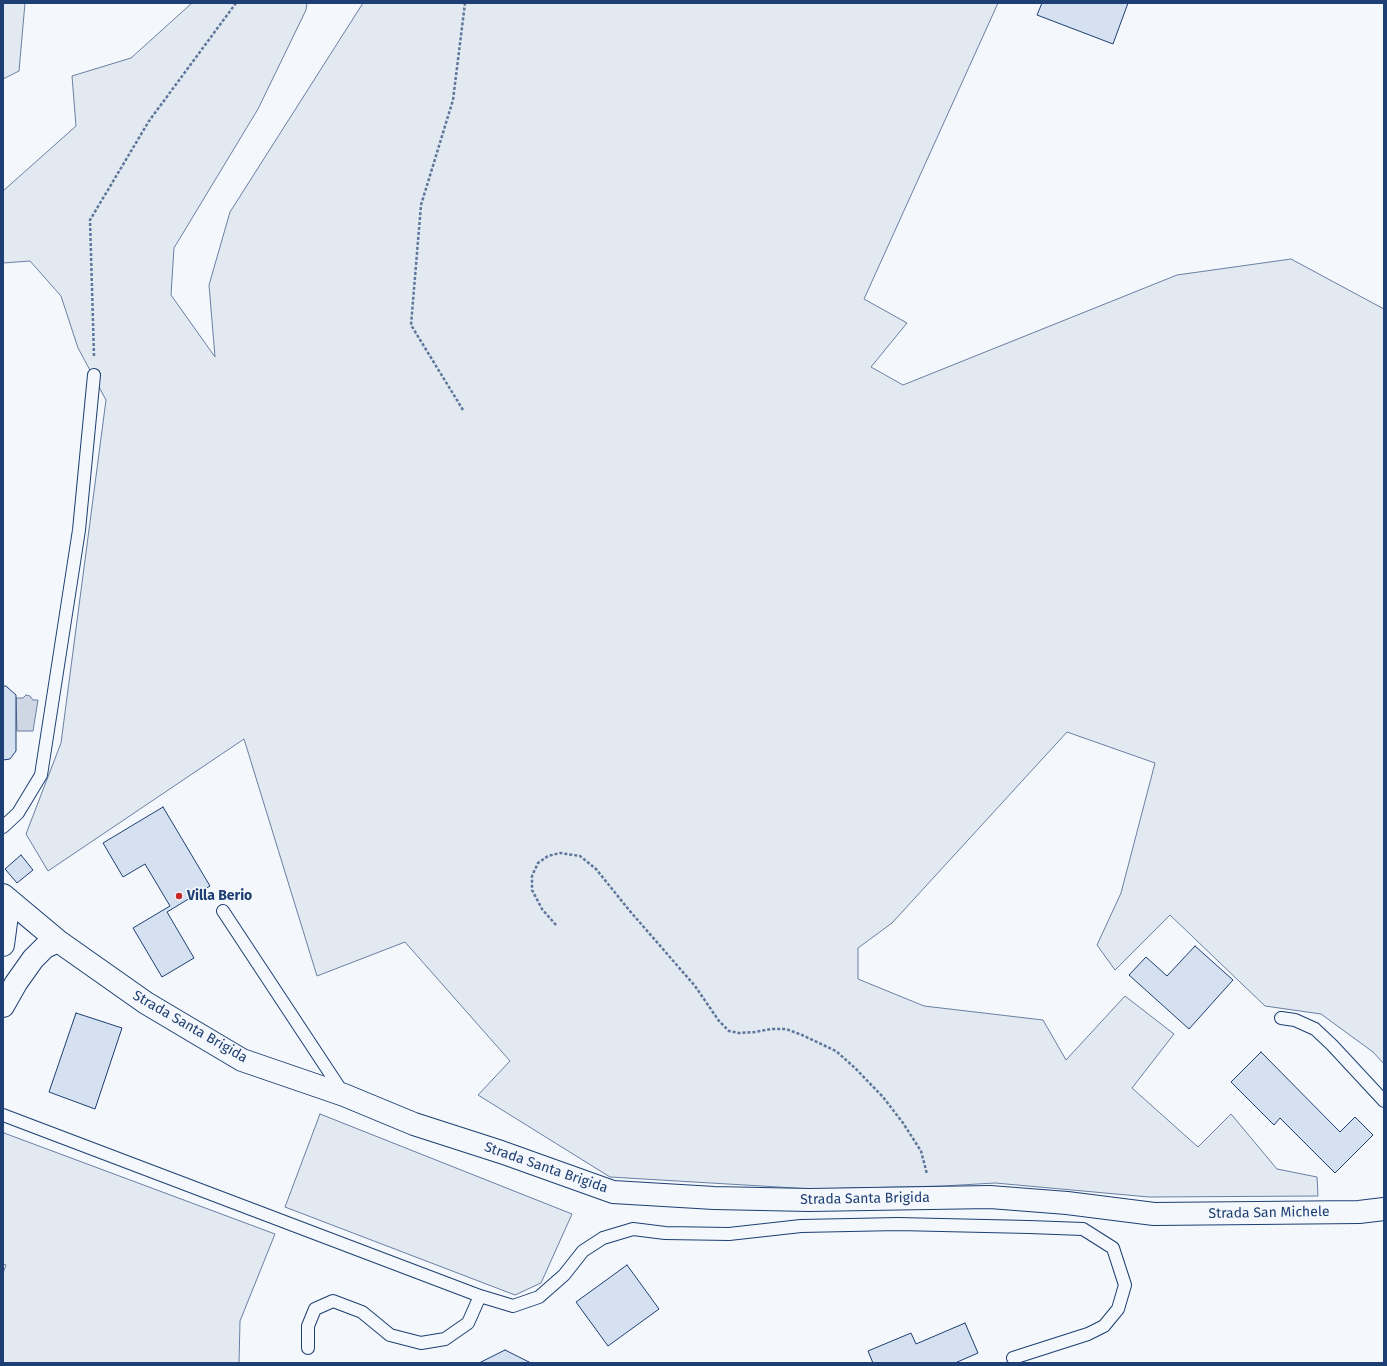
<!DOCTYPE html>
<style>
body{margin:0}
#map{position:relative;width:1387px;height:1366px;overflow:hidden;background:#f4f7fb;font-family:"Fira Sans",sans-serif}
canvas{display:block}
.frame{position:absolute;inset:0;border:4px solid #1d3f73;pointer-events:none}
</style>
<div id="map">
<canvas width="1387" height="1366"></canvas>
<div class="frame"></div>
</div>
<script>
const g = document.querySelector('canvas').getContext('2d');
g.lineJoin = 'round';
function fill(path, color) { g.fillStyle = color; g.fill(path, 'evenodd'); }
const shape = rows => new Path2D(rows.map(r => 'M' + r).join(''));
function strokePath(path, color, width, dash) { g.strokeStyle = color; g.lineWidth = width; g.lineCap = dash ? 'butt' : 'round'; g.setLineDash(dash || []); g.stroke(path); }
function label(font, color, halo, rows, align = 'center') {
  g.font = font + ' "Fira Sans",sans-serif'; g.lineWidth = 3; g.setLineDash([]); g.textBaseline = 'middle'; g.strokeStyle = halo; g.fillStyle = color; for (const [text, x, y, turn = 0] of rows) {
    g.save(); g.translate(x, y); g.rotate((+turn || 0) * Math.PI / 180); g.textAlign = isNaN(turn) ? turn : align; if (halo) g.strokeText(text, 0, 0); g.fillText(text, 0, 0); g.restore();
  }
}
const green = shape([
 [3,3,25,3,19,71,3,79,3,3],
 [192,3,307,3,306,10,258,109,174,248,171,295,215,357,209,285,230,212,363,3,998,3,864,299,907,323,871,367,903,385,1177,275,1291,259,1384,309,1384,1064,1373,1052,1321,1014,1265,1006,1170,915,1115,970,1097,945,1121,893,1155,763,1067,732,892,923,858,948,858,979,924,1006,1043,1020,1066,1060,1125,996,1174,1034,1132,1088,1198,1147,1231,1114,1277,1169,1317,1177,1318,1196,1149,1197,995,1183,943,1186,812,1189,610,1177,478,1095,510,1061,405,942,317,976,244,739,48,871,26,834,61,743,106,400,78,348,61,296,30,261,3,263,3,191,76,126,72,76,131,58,192,3],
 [320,1114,572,1214,541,1283,515,1295,285,1207,320,1114],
 [4,1133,275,1234,240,1321,239,1363,3,1363,3,1273,6,1265,3,1264,3,1135,4,1133]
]);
const water = shape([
 [26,695,30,696,33,700,38,700,33,731,17,731,16,698,23,698,26,695]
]);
const building = shape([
 [1042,3,1128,3,1113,44,1037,15,1042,3],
 [3,686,6,686,16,695,16,751,10,759,3,760,3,686],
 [163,807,210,886,167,912,194,958,162,977,133,928,170,906,145,864,123,877,103,843,163,807],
 [21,855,33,870,17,883,5,869,21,855],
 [1195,946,1233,980,1189,1029,1129,975,1146,957,1167,976,1195,946],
 [76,1013,122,1028,95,1109,49,1092,76,1013],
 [1261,1052,1340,1132,1355,1117,1373,1135,1335,1173,1280,1118,1274,1125,1231,1082,1261,1052],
 [627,1265,659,1309,608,1346,576,1302,627,1265],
 [965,1323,978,1353,955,1363,873,1363,868,1351,911,1333,916,1344,965,1323],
 [505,1350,531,1363,479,1363,505,1350]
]);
const path = shape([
 [94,356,90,220,149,121,236,3],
 [463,410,411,325,421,205,453,100,465,3],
 [556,925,542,909,532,890,532,876,538,863,548,856,560,853,580,856,596,869,629,910,695,986,719,1021,729,1031,739,1033,755,1032,771,1029,786,1029,802,1035,836,1051,855,1068,883,1097,903,1123,921,1151,927,1174]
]);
const lane = shape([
 [3,827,18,813,41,775,79,530,94,375],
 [223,911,343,1093],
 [1281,1018,1295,1020,1315,1029,1332,1045,1384,1101],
 [3,1115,480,1296,513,1306,539,1297,564,1275,583,1251,603,1238,633,1229,665,1233,729,1234,801,1226,898,1224,1029,1227,1083,1229,1113,1248,1125,1285,1118,1309,1104,1326,1088,1334,1013,1358],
 [308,1348,308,1326,315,1309,333,1301,362,1312,390,1335,421,1343,445,1339,468,1323,480,1296]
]);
const street = shape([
 [3,895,58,941,146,1003,242,1060,344,1095,414,1124,501,1152,613,1192,714,1198,809,1200,990,1197,1067,1203,1154,1214,1359,1212,1384,1209],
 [3,945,9,900],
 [3,1006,16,983,33,959,45,947,58,941]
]);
const markers = [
 [179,896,4,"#c62828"]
];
const poiNames = [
 ["Villa Berio",187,896]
];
const streetNames = [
 ["Strada Santa Brigida",190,1027,30],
 ["Strada Santa Brigida",546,1168,19],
 ["Strada Santa Brigida",865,1199,-1],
 ["Strada San Michele",1269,1213,-1]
];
fill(green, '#e3e9f0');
strokePath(green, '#687fa3', 1);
fill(water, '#cfd7e4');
strokePath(water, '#687fa3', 1);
fill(building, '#d5e0f0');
strokePath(building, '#1d3f73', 1);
strokePath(lane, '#1d3f73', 14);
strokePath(street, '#1d3f73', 24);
strokePath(path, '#5e769c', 2.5, [3, 2]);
strokePath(lane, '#f4f7fb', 12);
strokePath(street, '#f4f7fb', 22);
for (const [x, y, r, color] of markers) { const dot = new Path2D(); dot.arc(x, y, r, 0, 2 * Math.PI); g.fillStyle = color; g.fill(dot); strokePath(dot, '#f4f7fb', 1.5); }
label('bold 14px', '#1d3f73', '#f4f7fb', poiNames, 'left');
label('14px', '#1d3f73', '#f4f7fb', streetNames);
</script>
